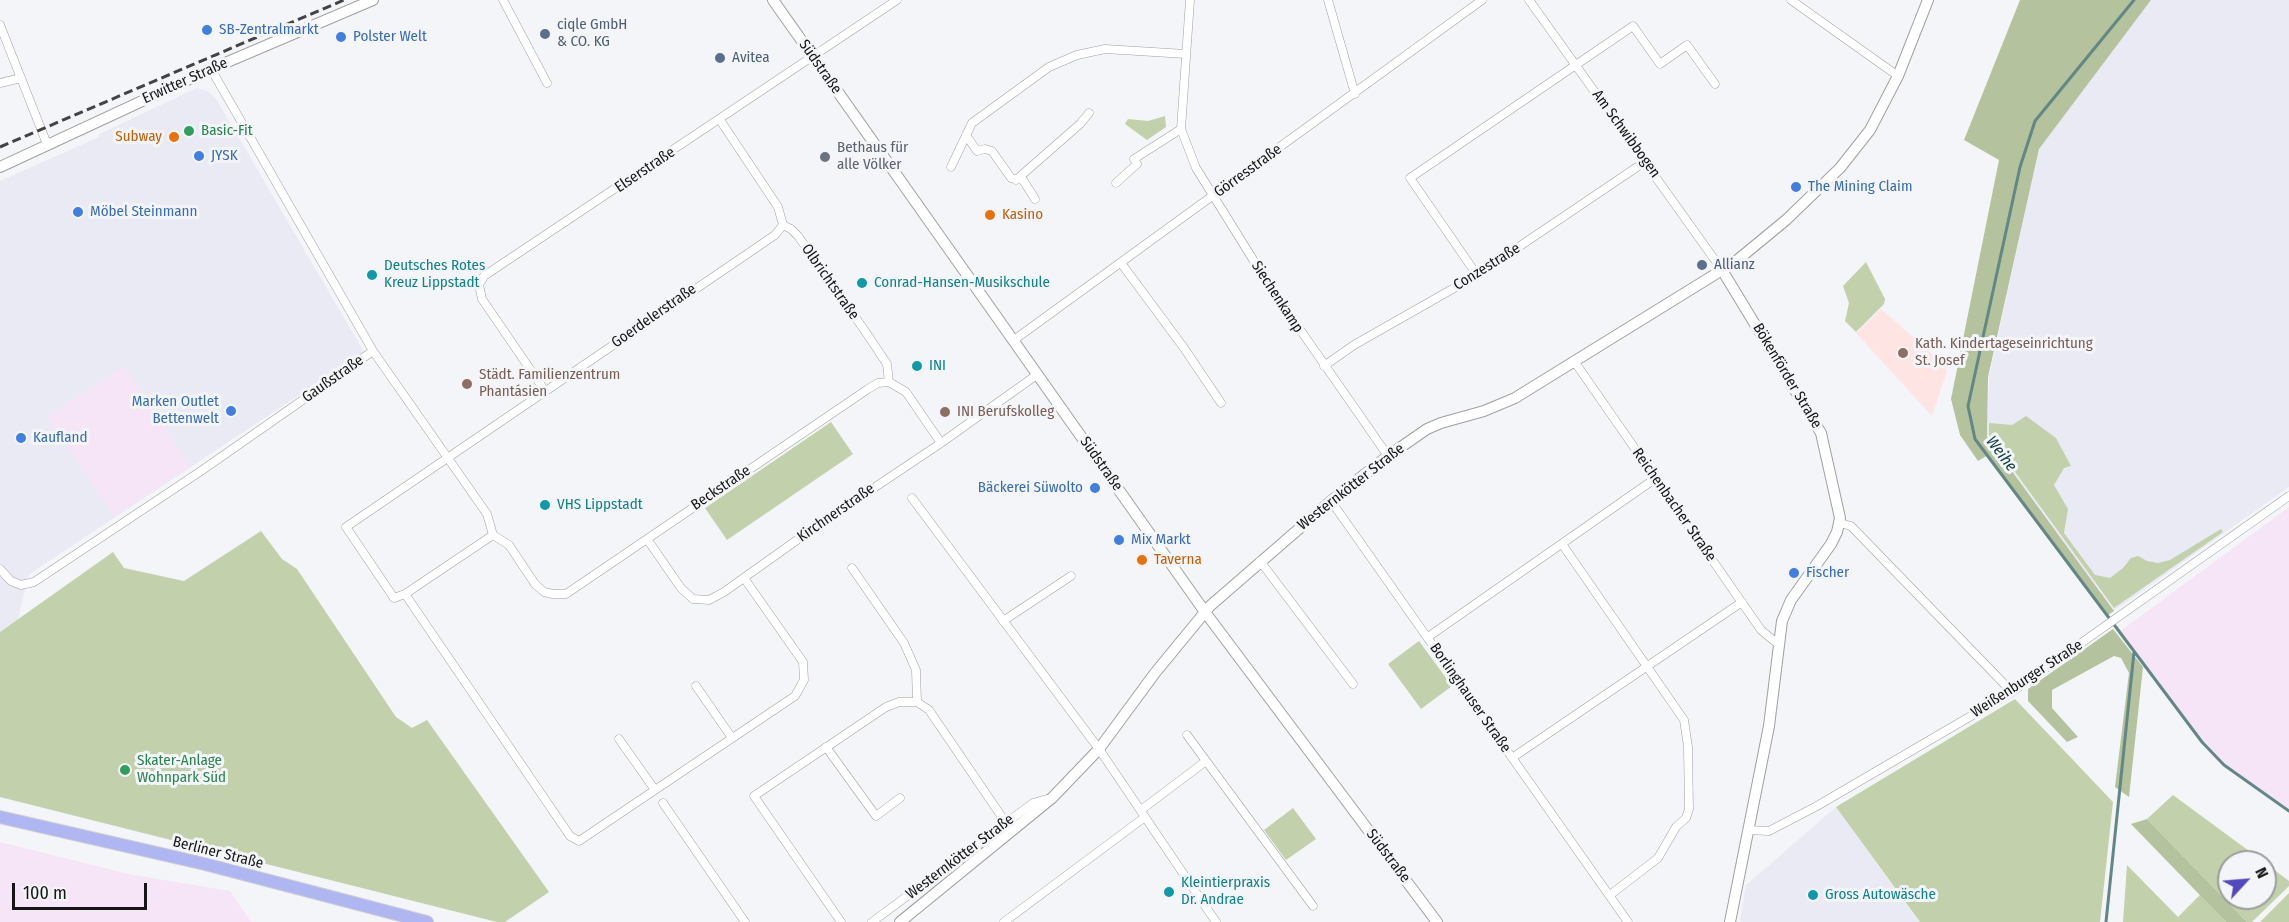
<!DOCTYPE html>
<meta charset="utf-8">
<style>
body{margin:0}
#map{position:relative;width:2289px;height:922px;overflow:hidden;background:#f4f5f8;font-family:"Fira Sans Condensed",sans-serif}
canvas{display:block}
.north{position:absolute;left:2217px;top:850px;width:60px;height:60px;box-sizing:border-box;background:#f4f5f8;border:2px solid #9b9c9e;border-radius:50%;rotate:64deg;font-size:16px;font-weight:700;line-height:24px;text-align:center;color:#161617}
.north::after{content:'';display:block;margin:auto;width:21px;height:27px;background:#5249c1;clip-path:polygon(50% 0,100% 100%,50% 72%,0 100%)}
.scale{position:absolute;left:12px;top:883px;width:135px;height:27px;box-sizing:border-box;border:3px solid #161617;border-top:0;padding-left:8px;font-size:18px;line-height:21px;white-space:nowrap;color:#161617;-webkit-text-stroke:4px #f4f5f8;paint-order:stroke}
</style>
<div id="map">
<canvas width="2289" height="922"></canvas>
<div class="north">N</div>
<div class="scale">100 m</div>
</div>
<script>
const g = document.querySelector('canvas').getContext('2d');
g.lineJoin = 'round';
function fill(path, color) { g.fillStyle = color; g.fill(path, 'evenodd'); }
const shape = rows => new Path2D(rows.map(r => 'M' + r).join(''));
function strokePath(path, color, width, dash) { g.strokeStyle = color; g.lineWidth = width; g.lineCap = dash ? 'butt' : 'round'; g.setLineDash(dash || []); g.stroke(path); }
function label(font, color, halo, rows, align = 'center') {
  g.font = font + ' "Fira Sans Condensed",sans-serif'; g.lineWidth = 6; g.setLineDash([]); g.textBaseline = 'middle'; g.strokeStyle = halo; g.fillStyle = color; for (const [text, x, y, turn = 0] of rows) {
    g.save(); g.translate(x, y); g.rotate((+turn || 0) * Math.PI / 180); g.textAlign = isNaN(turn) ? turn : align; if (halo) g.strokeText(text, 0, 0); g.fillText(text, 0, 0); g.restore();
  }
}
const built = shape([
 [2151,0,2289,0,2289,487,2114,611,1987,437,1989,377,2039,149],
 [197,88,206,90,215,97,364,352,28,575,18,620,0,632,0,181,99,137,99,134],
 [1836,807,1919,922,1740,922,1746,885]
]);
const industrial = shape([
 [124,366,190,466,114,517,47,417],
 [2289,507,2289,811,2224,765,2202,742,2119,632],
 [0,842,129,874,230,891,251,922,0,922]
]);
const education = shape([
 [1881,309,1944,364,1947,372,1932,416,1856,333]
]);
const green = shape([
 [1165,116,1166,127,1147,140,1125,124,1128,119,1148,121],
 [1866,262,1885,299,1884,304,1856,332,1845,321,1849,303,1843,286],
 [2026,416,2056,438,2071,466,2064,468,2054,485,2068,509,2064,533,2095,575,2110,578,2123,568,2131,558,2138,556,2147,561,2158,563,2170,560,2221,529,2223,532,2114,608,1989,436,1989,423,2012,425],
 [831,422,853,454,727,540,705,508],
 [261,531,282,559,297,569,396,717,412,728,427,720,549,892,505,922,497,922,0,797,0,632,113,552,124,568,184,581],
 [1419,641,1452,686,1421,709,1388,664],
 [2015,699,2113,802,2100,922,1920,922,1836,807],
 [2173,795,2264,862,2229,862,2229,898,2265,898,2265,863,2289,881,2289,886,2252,922,2247,922,2147,819],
 [1293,808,1316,839,1286,860,1264,830],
 [2127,865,2178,917,2200,895,2226,922,2123,922],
 [2289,893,2289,922,2260,922]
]);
const forest = shape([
 [2020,0,2151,0,2039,149,1988,377,1987,437,2114,611,2108,615,1988,455,1978,461,1960,435,1951,399,1999,160,1964,140],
 [2113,629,2143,667,2129,797,2115,787,2129,673,2121,658,2114,656,2052,690,2052,708,2078,737,2067,742,2028,701,2028,689],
 [2147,819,2247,922,2226,922,2131,824]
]);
const stream = shape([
 [2134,0,2035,121,2020,167,1968,406,1975,439,2202,742,2224,765,2289,811],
 [2106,922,2134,652]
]);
const street = shape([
 [503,0,547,83],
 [1190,0,1181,129,1196,168,1267,282,1388,456],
 [1328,0,1355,94],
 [1529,0,1722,270],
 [1791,0,1898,76],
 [0,25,47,144],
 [211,69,373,351,487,514,493,535,509,545,535,584,544,592,553,594,566,594,868,389,878,383,889,382],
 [0,83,21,78],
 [720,120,778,207,783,225],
 [966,135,977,151,985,149,992,151,1011,178,1023,180,1035,199],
 [951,167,972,123,1049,67,1077,55,1105,49,1186,54],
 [1016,180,1080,124,1089,113],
 [1116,183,1137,164,1134,159,1181,129],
 [783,225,791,229,798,236,865,331,887,364,889,382,906,392,941,443],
 [1121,263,1184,348,1221,403],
 [1477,275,1410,178,1633,26,1660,64,1687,45,1715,84],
 [1014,340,1482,0],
 [1574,361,1761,630,1778,644],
 [1324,366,1354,345,1477,275,1646,161],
 [545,391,482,299,479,285,484,276,897,0],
 [912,498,1099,749,1216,922],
 [1331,501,1628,922],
 [1840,523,1851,526,2012,692],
 [647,539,681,588,693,599,709,600,724,592,811,530,941,443,1038,374],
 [1562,544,1684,720,1688,747,1689,809,1686,818,1676,827,1658,858,1610,895],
 [1260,561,1353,684],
 [852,568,904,643,916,670,917,702],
 [0,569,11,581,21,585,34,582,201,471,373,351],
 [744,578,803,662,804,680,795,696,579,841,570,836,405,594,394,598,346,527,775,235,783,225],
 [405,594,493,535],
 [1003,621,1071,576],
 [1428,637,1656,478],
 [696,686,732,738],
 [1187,735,1313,906],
 [619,739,655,790],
 [826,747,876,816,900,798],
 [1512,758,1742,602],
 [663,803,745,922],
 [1141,810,1206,761],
 [1748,830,1769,831,1817,806,2012,692,2289,496],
 [841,922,754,796,886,707,899,702,917,702,929,710,1006,823],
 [872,922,1033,803,1047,799],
 [1004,922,1145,817]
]);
const secondary = shape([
 [773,0,1205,612,1437,922],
 [0,167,211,69,373,0],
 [1722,270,1821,433,1840,518,1837,532,1831,544,1791,600,1782,621,1769,726,1730,922],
 [900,922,1052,798,1099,749,1155,673,1210,606,1331,501,1388,456,1427,429,1441,423,1484,411,1515,398,1735,262,1786,220,1840,168,1870,130,1898,76,1928,0]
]);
const primary = shape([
 [0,817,205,864,427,922]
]);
const rail = shape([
 [0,147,344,0]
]);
const markers = [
 [207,30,6,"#3f7fe0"],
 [545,34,6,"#5c6f8a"],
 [341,37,6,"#3f7fe0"],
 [720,58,6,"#5c6f8a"],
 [189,131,6,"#2e9e5b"],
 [174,137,6,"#e8710a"],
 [199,156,6,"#3f7fe0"],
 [825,157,6,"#6b7280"],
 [1796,187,6,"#3f7fe0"],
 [78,212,6,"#3f7fe0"],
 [990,215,6,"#e8710a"],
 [1702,265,6,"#5c6f8a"],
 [372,275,6,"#0f9aa8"],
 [862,283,6,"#0f9aa8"],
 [1903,353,6,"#8d6e63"],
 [917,366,6,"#0f9aa8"],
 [467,384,6,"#8d6e63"],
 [231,411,6,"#3f7fe0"],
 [945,412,6,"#8d6e63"],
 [21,438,6,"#3f7fe0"],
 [1095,488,6,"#3f7fe0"],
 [545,505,6,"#0f9aa8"],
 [1119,540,6,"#3f7fe0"],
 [1142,560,6,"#e8710a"],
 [1794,573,6,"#3f7fe0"],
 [125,770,6,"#2e9e5b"],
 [1169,892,6,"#0f9aa8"],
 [1813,895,6,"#0f9aa8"]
];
const serviceNames = [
 ["ciqle GmbH",557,25],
 ["& CO. KG",557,42],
 ["Avitea",732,58],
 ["Allianz",1714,265]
];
const shopNames = [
 ["SB-Zentralmarkt",219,30],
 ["Polster Welt",353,37],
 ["JYSK",211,156],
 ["The Mining Claim",1808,187],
 ["Möbel Steinmann",90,212],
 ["Marken Outlet",219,402,"right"],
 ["Bettenwelt",219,419,"right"],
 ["Kaufland",33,438],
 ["Bäckerei Süwolto",1083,488,"right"],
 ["Mix Markt",1131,540],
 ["Fischer",1806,573]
];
const streetNames = [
 ["Südstraße",820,67,55],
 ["Erwitter Straße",185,81,-24],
 ["Am Schwibbogen",1626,134,54],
 ["Elserstraße",645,170,-34],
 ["Görresstraße",1248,171,-36],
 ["Conzestraße",1487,267,-32],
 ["Olbrichtstraße",830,282,55],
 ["Siechenkamp",1277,297,57],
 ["Goerdelerstraße",654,316,-35],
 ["Bökenförder Straße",1787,376,59],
 ["Gaußstraße",333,379,-35],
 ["Südstraße",1101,464,55],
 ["Westernkötter Straße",1351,487,-38],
 ["Beckstraße",721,488,-34],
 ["Reichenbacher Straße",1674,505,55],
 ["Kirchnerstraße",836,513,-35],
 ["Weißenburger Straße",2027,679,-33],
 ["Borlinghauser Straße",1470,698,55],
 ["Berliner Straße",218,853,14],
 ["Südstraße",1388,856,53],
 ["Westernkötter Straße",960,857,-37]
];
const leisureNames = [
 ["Basic-Fit",201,131],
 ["Skater-Anlage",137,761],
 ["Wohnpark Süd",137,778]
];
const foodNames = [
 ["Subway",162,137,"right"],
 ["Kasino",1002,215],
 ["Taverna",1154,560]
];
const worshipNames = [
 ["Bethaus für",837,148],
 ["alle Völker",837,165]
];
const cultureNames = [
 ["Deutsches Rotes",384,266],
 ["Kreuz Lippstadt",384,283],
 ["Conrad-Hansen-Musikschule",874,283],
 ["INI",929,366],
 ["VHS Lippstadt",557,505],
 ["Kleintierpraxis",1181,883],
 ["Dr. Andrae",1181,900],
 ["Gross Autowäsche",1825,895]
];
const educationNames = [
 ["Kath. Kindertageseinrichtung",1915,344],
 ["St. Josef",1915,361],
 ["Städt. Familienzentrum",479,375],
 ["Phantásien",479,392],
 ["INI Berufskolleg",957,412]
];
const waterNames = [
 ["Weihe",2001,454,53]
];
fill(built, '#eaeaf5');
fill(industrial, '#f6e5f7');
fill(education, '#ffe4e4');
fill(green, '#c2d1ac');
fill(forest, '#b4c39d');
strokePath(stream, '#628786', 3);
strokePath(street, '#9fa0a2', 9);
strokePath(secondary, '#9fa0a2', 12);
strokePath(primary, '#d0d0d1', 14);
strokePath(street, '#fff', 8);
strokePath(secondary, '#fff', 10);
strokePath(primary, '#afb6f1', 12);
strokePath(rail, '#434345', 3, [9, 4.5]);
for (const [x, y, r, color] of markers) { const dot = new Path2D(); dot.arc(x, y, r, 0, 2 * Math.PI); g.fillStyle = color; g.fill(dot); strokePath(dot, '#f4f5f8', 2); }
label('15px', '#4e5e75', '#f4f5f8', serviceNames, 'left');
label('15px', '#366cbe', '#f4f5f8', shopNames, 'left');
label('15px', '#161617', '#f4f5f8', streetNames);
label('15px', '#27864d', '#f4f5f8', leisureNames, 'left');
label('15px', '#c56008', '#f4f5f8', foodNames, 'left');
label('15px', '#5b616d', '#f4f5f8', worshipNames, 'left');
label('15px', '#0d838f', '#f4f5f8', cultureNames, 'left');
label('15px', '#785e54', '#f4f5f8', educationNames, 'left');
label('italic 16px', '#0e3f3f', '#f4f5f8', waterNames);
</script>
